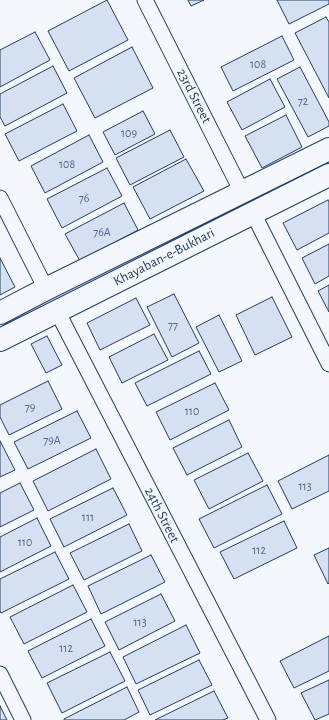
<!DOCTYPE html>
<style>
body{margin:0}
canvas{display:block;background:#f4f7fb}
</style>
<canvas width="329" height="720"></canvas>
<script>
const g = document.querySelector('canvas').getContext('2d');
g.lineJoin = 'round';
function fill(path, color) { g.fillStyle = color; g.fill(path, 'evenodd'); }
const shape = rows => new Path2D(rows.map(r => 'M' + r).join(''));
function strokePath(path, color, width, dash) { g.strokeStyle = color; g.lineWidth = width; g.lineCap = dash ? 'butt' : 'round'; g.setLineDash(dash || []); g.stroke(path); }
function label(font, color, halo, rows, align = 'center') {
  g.font = font + ' "Alegreya Sans",sans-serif'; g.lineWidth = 3; g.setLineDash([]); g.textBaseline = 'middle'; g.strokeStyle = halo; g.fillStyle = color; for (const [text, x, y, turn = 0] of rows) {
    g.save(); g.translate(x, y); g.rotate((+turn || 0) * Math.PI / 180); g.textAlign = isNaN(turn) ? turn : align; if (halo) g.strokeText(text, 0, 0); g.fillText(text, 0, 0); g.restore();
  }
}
const building = shape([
 [107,0,128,40,69,71,48,31,107,0],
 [188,0,204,0,191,6,188,0],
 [277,0,329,0,329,4,289,24,277,0],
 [326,17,329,22,329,98,295,33,326,17],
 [35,32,50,60,0,87,0,50,35,32],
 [282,36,294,60,233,91,221,67,282,36],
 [132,47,153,88,95,118,74,78,132,47],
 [53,66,67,93,5,126,0,117,0,94,53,66],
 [300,67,329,122,329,126,308,137,277,79,300,67],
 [270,79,285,107,242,130,227,102,270,79],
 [63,104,77,131,19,161,5,134,63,104],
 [143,111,155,134,115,155,103,132,143,111],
 [286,115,302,147,262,168,245,136,286,115],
 [170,130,184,157,130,185,116,158,170,130],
 [89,135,103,162,45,193,31,166,89,135],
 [186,159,204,191,150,219,133,187,186,159],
 [107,168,122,196,62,228,47,199,107,168],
 [328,200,329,202,329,233,297,250,283,223,328,200],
 [124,203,138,230,80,261,65,234,124,203],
 [329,244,329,276,315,284,302,258,329,244],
 [0,258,15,287,0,295,0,258],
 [329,285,329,312,318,291,329,285],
 [174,294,199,343,172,357,147,307,174,294],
 [272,297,292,337,255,355,236,315,272,297],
 [136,298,150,325,100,350,87,323,136,298],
 [219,315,242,361,219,372,196,327,219,315],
 [154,334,168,360,122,383,109,357,154,334],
 [47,336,62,365,46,373,31,344,47,336],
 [199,351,211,374,147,406,135,383,199,351],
 [48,381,62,409,9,435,0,417,0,405,48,381],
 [215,383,229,410,170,440,156,412,215,383],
 [77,411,91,438,28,469,14,442,77,411],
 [229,420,242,447,187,475,173,448,229,420],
 [0,441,15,470,0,477,0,441],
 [96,449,111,479,48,511,33,481,96,449],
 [248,453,263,481,209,509,194,480,248,453],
 [329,455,329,491,292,509,278,481,329,455],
 [20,483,34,510,0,527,0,493,20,483],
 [267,485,282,514,214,548,199,519,267,485],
 [113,488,127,515,64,547,50,519,113,488],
 [37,518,51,546,0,572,0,537,37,518],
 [284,521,297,548,234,579,220,552,284,521],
 [129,524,142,551,84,580,70,553,129,524],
 [329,548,329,583,328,584,314,555,329,548],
 [55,552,69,579,1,613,0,611,0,579,55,552],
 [151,555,165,582,101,614,88,586,151,555],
 [73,585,87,612,24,644,10,617,73,585],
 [161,594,175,621,119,650,105,622,161,594],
 [91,619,105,646,42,678,28,651,91,619],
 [186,625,200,653,136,684,123,657,186,625],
 [329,636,329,671,294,688,280,661,329,636],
 [110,652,125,681,62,713,47,683,110,652],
 [199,660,212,685,150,715,138,690,199,660],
 [329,680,329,714,315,720,301,693,329,680],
 [127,687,139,712,124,720,64,720,64,719,127,687],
 [214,691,228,718,223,720,155,720,214,691],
 [0,706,7,720,0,720,0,706]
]);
const street = shape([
 [145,0,242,192],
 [0,198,46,289],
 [253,213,329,364],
 [57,311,268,720],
 [0,674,23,720]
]);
const secondary = shape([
 [0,313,46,289,329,149],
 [0,340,329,175]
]);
const numberNames = [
 ["108",258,64],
 ["72",303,101],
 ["109",129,133],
 ["108",67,164],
 ["76",84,198],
 ["76A",102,232],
 ["77",173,325],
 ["79",30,407],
 ["110",192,411],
 ["79A",52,440],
 ["113",305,486],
 ["111",88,517],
 ["110",25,542],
 ["112",259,550],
 ["113",140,622],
 ["112",66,648]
];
const streetNames = [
 ["23rd Street",194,96,63],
 ["Khayaban-e-Bukhari",164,257,-27],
 ["24th Street",162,515,63]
];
fill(building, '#d5e0f0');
strokePath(building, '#1d3f73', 1);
strokePath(street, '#1d3f73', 17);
strokePath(secondary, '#1d3f73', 24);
strokePath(street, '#f4f7fb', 15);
strokePath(secondary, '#f4f7fb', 22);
label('12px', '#4b6792', null, numberNames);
label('14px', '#1d3f73', '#f4f7fb', streetNames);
</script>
